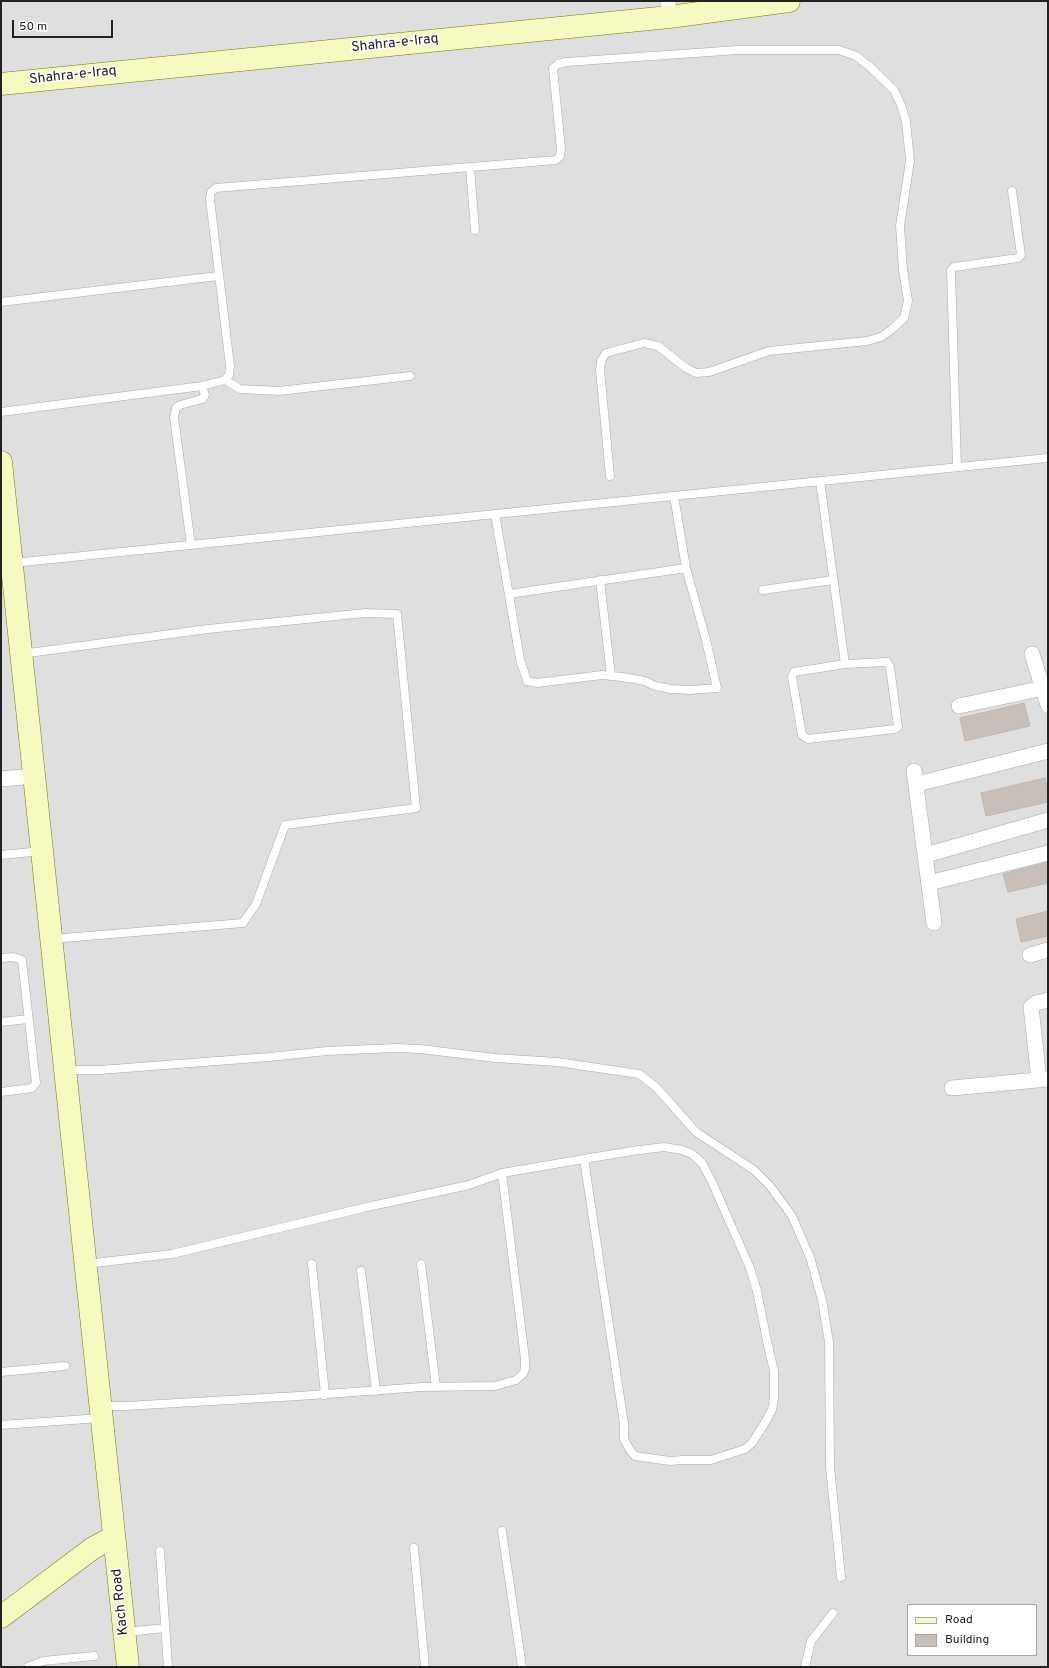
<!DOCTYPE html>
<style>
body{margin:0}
#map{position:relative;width:1049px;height:1668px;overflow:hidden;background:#f2efe9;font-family:Overpass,sans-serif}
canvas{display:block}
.frame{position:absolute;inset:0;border:2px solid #222;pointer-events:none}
.legend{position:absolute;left:907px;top:1604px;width:130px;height:52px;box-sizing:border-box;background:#fff;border:1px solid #a7a7a7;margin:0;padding:5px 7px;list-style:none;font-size:12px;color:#222}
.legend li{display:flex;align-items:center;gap:8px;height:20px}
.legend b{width:20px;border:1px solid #a7a7a7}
.scale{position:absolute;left:12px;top:20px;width:101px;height:18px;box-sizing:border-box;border:2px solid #222;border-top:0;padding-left:5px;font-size:12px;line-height:14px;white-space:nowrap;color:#222;-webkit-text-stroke:3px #fff;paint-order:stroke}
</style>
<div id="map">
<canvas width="1049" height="1668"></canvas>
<div class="frame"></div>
<ul class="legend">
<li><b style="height:5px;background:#f7fabf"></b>Road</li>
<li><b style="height:11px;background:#c7bfb8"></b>Building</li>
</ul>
<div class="scale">50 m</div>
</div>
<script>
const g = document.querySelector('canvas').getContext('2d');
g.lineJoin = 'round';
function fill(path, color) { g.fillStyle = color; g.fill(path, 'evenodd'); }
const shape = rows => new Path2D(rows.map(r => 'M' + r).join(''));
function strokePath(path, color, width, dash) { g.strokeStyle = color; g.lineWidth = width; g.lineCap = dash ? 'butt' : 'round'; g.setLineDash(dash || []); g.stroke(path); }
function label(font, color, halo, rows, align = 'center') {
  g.font = font + ' Overpass,sans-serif'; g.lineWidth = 3; g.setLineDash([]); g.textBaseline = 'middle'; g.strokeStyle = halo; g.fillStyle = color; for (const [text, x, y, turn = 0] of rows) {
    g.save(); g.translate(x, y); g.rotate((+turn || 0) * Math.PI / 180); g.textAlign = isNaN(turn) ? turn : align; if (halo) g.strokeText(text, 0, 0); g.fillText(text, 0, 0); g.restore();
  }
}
const residential = shape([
 [1,1,1048,1,1048,1667,1,1667],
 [908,1605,1036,1605,1036,1655,908,1655]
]);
const building = shape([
 [1024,703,1030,726,965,741,960,718,1024,703],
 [1045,778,1048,791,1048,802,986,816,981,793,1045,778],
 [1048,862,1048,883,1008,892,1003,874,1048,862],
 [1048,911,1048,936,1021,942,1016,919,1048,911]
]);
const lane = shape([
 [470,168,475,230],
 [1,302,218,276],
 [225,380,240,389,279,391,410,376],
 [1,412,202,386,225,380,229,375,230,366,210,199,211,192,216,188,556,160,560,156,561,149,553,68,558,64,566,62,738,50,839,50,856,56,869,66,894,90,901,105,906,121,910,161,900,226,903,270,908,301,904,318,891,330,881,337,867,341,769,351,709,372,696,373,686,368,658,346,644,343,606,353,601,361,600,370,610,476],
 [957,467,951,270,954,267,1018,258,1021,255,1012,191],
 [820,481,845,664],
 [495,514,520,659,527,681,537,683,602,675,622,677,645,681,655,686,671,689,690,690,717,688,706,640,686,568,674,496],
 [191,545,174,417,176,408,180,405,202,399,205,395,202,386],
 [13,563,1048,458],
 [600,580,611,676],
 [763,590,833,580],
 [509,594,686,568],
 [21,654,208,629,365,613,397,614,416,808,285,825,256,904,243,923,52,939],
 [887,662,890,667,898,727,895,729,808,739,802,735,792,677,794,672,845,664,887,662],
 [1,855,42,851],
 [1,958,13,957,22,960,36,1083,32,1088,1,1092],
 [1,1022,28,1019],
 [66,1070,100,1070,269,1057,327,1051,397,1048,420,1049,495,1058,557,1062,639,1074,656,1087,696,1132,754,1170,770,1186,792,1216,810,1257,822,1300,829,1342,830,1467,841,1577],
 [86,1264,172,1254,367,1207,469,1185,502,1173,584,1159,632,1151,664,1147,682,1150,692,1154,702,1163,712,1182,750,1268,757,1291,767,1341,774,1371,774,1398,772,1410,763,1426,752,1443,745,1449,711,1460,683,1460,670,1461,635,1456,630,1450,624,1439,624,1424,584,1159],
 [312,1264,325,1395],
 [421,1264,436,1387],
 [361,1271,376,1391],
 [1,1372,65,1366],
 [101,1406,125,1406,299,1396,422,1387,495,1386,516,1380,523,1374,525,1369,525,1359,502,1173],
 [1,1425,101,1418],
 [502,1531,522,1667],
 [414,1548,425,1667],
 [160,1551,168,1667],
 [126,1632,165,1628],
 [28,1667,43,1661,94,1656],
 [805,1667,811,1641,833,1613]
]);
const street = shape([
 [668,1,669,17],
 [1032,654,1048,705],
 [959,706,1048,687],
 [914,771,934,923],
 [1,779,34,776],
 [917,784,1048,751],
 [926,855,1048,820],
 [929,883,1048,853],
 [1030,955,1048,950],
 [1039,1080,1031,1007,1036,1003,1048,1000],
 [952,1088,1048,1079]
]);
const secondary = shape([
 [1,84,669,17,789,1],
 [1,462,128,1667],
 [1,1617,93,1548,114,1537]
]);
const streetNames = [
 ["Shahra-e-Iraq",395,44,-6],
 ["Shahra-e-Iraq",73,76,-6],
 ["Kach Road",121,1602,-96]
];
fill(residential, '#e0dfdf');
fill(building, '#c7bfb8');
strokePath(building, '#c4b6ab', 1);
strokePath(lane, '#a9a9a9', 9);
strokePath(street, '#a9a9a9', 16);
strokePath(secondary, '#707d05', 23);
strokePath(lane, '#fff', 8);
strokePath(street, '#fff', 15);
strokePath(secondary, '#f7fabf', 22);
label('14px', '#222', '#fff', streetNames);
</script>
